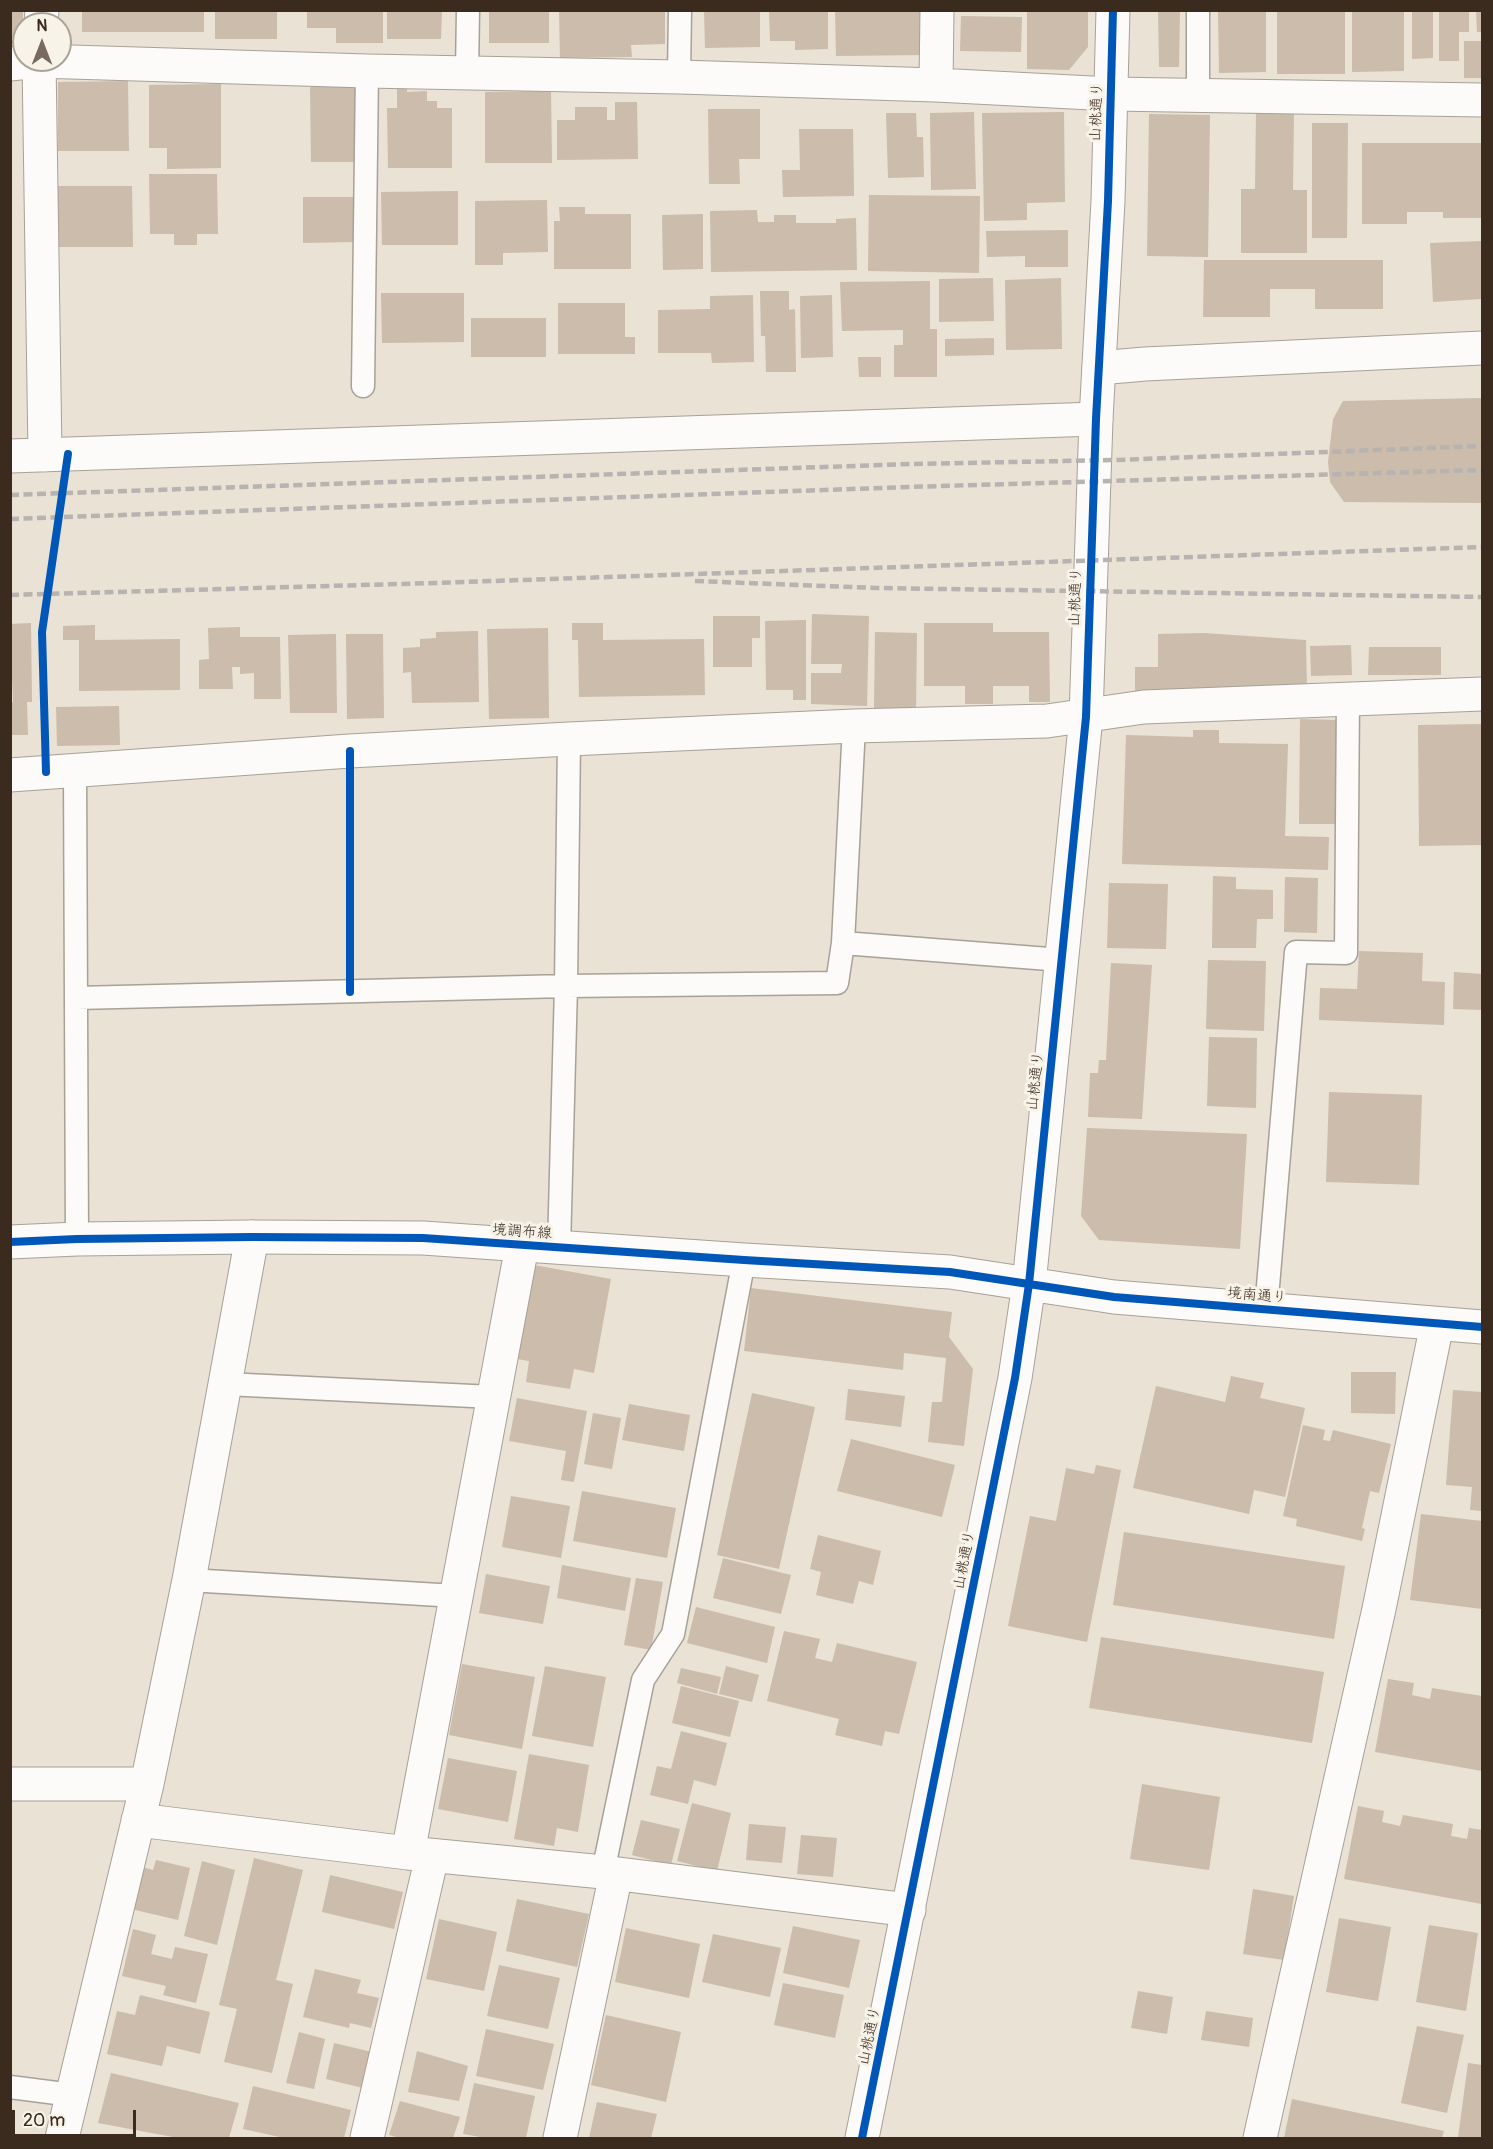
<!DOCTYPE html>
<meta charset="utf-8">
<style>
body{margin:0}
#map{position:relative;width:1493px;height:2149px;overflow:hidden;background:#e9e2d5;font-family:Pangolin,sans-serif}
canvas{display:block}
.frame{position:absolute;inset:0;border:12px solid #3b2a1e;pointer-events:none}
.north{position:absolute;left:12px;top:12px;width:60px;height:60px;box-sizing:border-box;background:#f7f3e8;border:2px solid #aca397;border-radius:50%;rotate:0deg;font-size:16px;font-weight:700;line-height:24px;text-align:center;color:#3b2a1e}
.north::after{content:'';display:block;margin:auto;width:21px;height:27px;background:#786a5e;clip-path:polygon(50% 0,100% 100%,50% 72%,0 100%)}
.scale{position:absolute;left:12px;top:2110px;width:124px;height:27px;box-sizing:border-box;border:3px solid #3b2a1e;border-top:0;padding-left:8px;font-size:18px;line-height:21px;white-space:nowrap;color:#3b2a1e;-webkit-text-stroke:4px #f7f3e8;paint-order:stroke}
</style>
<div id="map">
<canvas width="1493" height="2149"></canvas>
<div class="frame"></div>
<div class="north">N</div>
<div class="scale">20 m</div>
</div>
<script>
const g = document.querySelector('canvas').getContext('2d');
g.lineJoin = 'round';
function fill(path, color) { g.fillStyle = color; g.fill(path, 'evenodd'); }
const shape = rows => new Path2D(rows.map(r => 'M' + r).join(''));
function strokePath(path, color, width, dash) { g.strokeStyle = color; g.lineWidth = width; g.lineCap = dash ? 'butt' : 'round'; g.setLineDash(dash || []); g.stroke(path); }
function label(font, color, halo, rows, align = 'center') {
  g.font = font + ' Pangolin,"Klee One",sans-serif'; g.lineWidth = 6; g.setLineDash([]); g.textBaseline = 'middle'; g.strokeStyle = halo; g.fillStyle = color; for (const [text, x, y, turn = 0] of rows) {
    g.save(); g.translate(x, y); g.rotate((+turn || 0) * Math.PI / 180); g.textAlign = isNaN(turn) ? turn : align; if (halo) g.strokeText(text, 0, 0); g.fillText(text, 0, 0); g.restore();
  }
}
const building = shape([
 [23,10,23,38,10,38,10,11],
 [82,10,204,10,204,32,82,32],
 [215,10,277,10,277,39,215,39],
 [307,10,383,10,383,43,336,43,336,28,307,28],
 [387,10,442,10,441,39,387,39],
 [489,10,549,10,549,43,489,43],
 [559,10,665,10,665,44,631,45,632,57,560,58],
 [704,10,760,10,760,47,705,48],
 [769,10,828,10,828,49,795,50,795,41,770,41],
 [835,10,923,10,923,55,836,56],
 [1027,10,1088,10,1088,47,1069,70,1027,69],
 [1158,10,1180,10,1179,67,1159,67],
 [1218,10,1266,10,1266,72,1219,73],
 [1277,10,1345,10,1345,74,1277,74],
 [1352,10,1404,10,1404,71,1352,72],
 [1412,10,1433,10,1433,58,1412,59],
 [1439,10,1469,10,1469,32,1459,32,1459,61,1439,61],
 [1476,10,1482,10,1482,32,1477,32],
 [961,16,1022,17,1021,52,960,51],
 [1464,41,1482,41,1482,78,1464,78],
 [128,81,129,151,58,151,58,82],
 [221,84,221,168,167,169,167,148,149,148,149,85],
 [397,86,407,86,407,92,427,91,427,101,437,101,437,108,452,108,452,168,388,168,387,108,397,108],
 [310,87,356,87,357,162,311,162],
 [551,91,552,163,485,163,485,92],
 [615,102,637,102,638,159,557,160,557,120,575,120,575,107,607,107,607,120,615,120],
 [708,109,760,109,760,159,739,159,740,184,709,184],
 [1256,111,1294,111,1293,190,1307,190,1307,253,1241,253,1241,189,1255,189],
 [974,112,976,189,931,190,930,113],
 [1064,112,1065,202,1027,203,1027,220,984,221,982,113],
 [886,113,916,113,917,137,923,137,924,177,888,178],
 [1149,114,1210,115,1208,257,1147,256],
 [1312,123,1348,123,1347,238,1312,238],
 [799,129,853,129,854,196,783,197,782,170,800,170],
 [1362,143,1482,143,1482,218,1443,218,1443,212,1407,212,1407,224,1362,224],
 [149,174,217,174,218,234,197,234,197,245,174,245,174,234,150,234],
 [52,186,132,186,133,247,52,247],
 [458,191,458,245,382,245,381,192],
 [869,195,980,196,979,273,868,271],
 [303,197,353,197,353,242,303,243],
 [547,200,548,252,503,253,503,265,475,265,475,201],
 [559,207,585,207,585,214,631,214,631,269,554,269,554,221,560,221],
 [757,210,758,222,774,222,774,215,796,215,796,223,836,223,836,219,856,218,857,270,711,272,710,211],
 [703,214,703,269,663,270,662,215],
 [1068,230,1068,267,1025,267,1025,256,987,257,986,231],
 [1482,241,1482,299,1433,302,1430,243],
 [1204,260,1383,260,1383,309,1315,309,1315,289,1270,289,1270,317,1203,317],
 [993,278,994,321,939,322,939,279],
 [1061,278,1062,349,1006,350,1005,280],
 [930,281,930,329,937,329,937,377,894,377,894,345,903,345,903,330,842,331,840,282],
 [760,291,789,291,789,310,795,309,796,372,766,372,765,336,761,336],
 [381,293,464,293,464,342,382,343],
 [753,295,754,362,712,363,711,353,658,353,658,310,710,309,710,296],
 [832,295,833,357,801,358,800,296],
 [558,303,625,303,625,337,635,337,635,354,558,354],
 [471,318,546,318,546,357,471,357],
 [994,338,994,355,945,356,945,339],
 [858,357,881,357,881,377,859,377],
 [1482,398,1482,503,1344,502,1330,482,1328,462,1333,419,1343,401],
 [812,614,869,616,867,706,811,704,811,673,841,673,842,664,811,664],
 [713,616,760,616,760,638,752,638,752,667,713,667],
 [806,620,806,700,793,700,793,690,766,690,765,621],
 [31,623,32,702,27,702,28,735,10,735,10,702,13,702,10,624],
 [572,623,603,623,603,640,704,639,705,695,579,697,578,640,572,640],
 [924,623,993,623,993,632,1049,632,1050,702,1029,702,1029,686,993,686,993,704,965,704,965,686,924,686],
 [95,625,95,640,180,639,180,690,79,691,79,640,63,640,63,626],
 [240,627,240,637,280,637,281,699,254,699,254,673,240,674,240,667,232,667,233,689,199,689,199,660,209,659,208,628],
 [548,628,549,718,489,719,487,629],
 [478,631,479,702,412,703,411,672,403,673,403,648,420,647,420,639,436,638,436,632],
 [875,632,917,633,916,711,874,709],
 [1204,633,1306,640,1307,690,1135,693,1135,667,1158,667,1158,634],
 [336,634,337,713,290,713,288,635],
 [346,634,383,634,384,718,347,719],
 [1351,645,1352,675,1311,676,1310,646],
 [1369,647,1441,647,1441,675,1368,675],
 [119,706,120,745,57,746,56,707],
 [1300,719,1337,720,1335,824,1299,824],
 [1482,724,1482,845,1419,846,1418,725],
 [1193,730,1219,730,1219,743,1288,744,1285,836,1329,837,1328,870,1122,864,1126,735,1193,737],
 [1213,876,1236,877,1236,889,1273,890,1273,919,1257,919,1256,948,1212,948],
 [1285,877,1318,878,1317,933,1284,932],
 [1109,883,1168,884,1166,949,1107,948],
 [1359,951,1423,953,1422,981,1445,982,1444,1025,1319,1020,1320,988,1357,989],
 [1208,960,1266,961,1264,1031,1206,1029],
 [1111,963,1152,965,1142,1119,1088,1117,1090,1073,1098,1073,1099,1060,1106,1060],
 [1454,972,1482,974,1482,1010,1453,1009],
 [1209,1037,1257,1038,1256,1108,1207,1106],
 [1329,1092,1422,1095,1419,1185,1326,1182],
 [1087,1128,1247,1134,1240,1249,1099,1240,1081,1216],
 [534,1265,611,1279,594,1373,574,1369,570,1389,526,1382,529,1361,517,1359],
 [751,1288,952,1312,949,1337,973,1369,964,1446,928,1442,932,1402,942,1402,946,1358,904,1353,903,1370,744,1351],
 [1351,1372,1396,1372,1395,1414,1351,1413],
 [1231,1376,1264,1383,1260,1398,1305,1408,1285,1497,1254,1490,1249,1514,1133,1488,1156,1386,1225,1402],
 [848,1389,905,1396,901,1427,845,1420],
 [1453,1390,1482,1392,1482,1511,1470,1510,1472,1487,1446,1485],
 [752,1393,815,1407,779,1569,717,1555],
 [517,1398,587,1411,574,1482,561,1480,566,1451,509,1441],
 [629,1404,690,1415,684,1451,622,1440],
 [593,1413,621,1418,612,1469,584,1464],
 [1303,1425,1325,1430,1323,1440,1330,1441,1333,1430,1391,1444,1379,1493,1370,1491,1362,1528,1365,1529,1362,1541,1296,1526,1297,1519,1283,1516],
 [851,1439,955,1465,942,1517,837,1491],
 [1096,1465,1121,1470,1087,1642,1008,1626,1030,1516,1056,1521,1066,1468,1094,1474],
 [582,1491,676,1508,667,1558,573,1541],
 [511,1496,570,1506,561,1558,502,1547],
 [1421,1514,1482,1521,1482,1609,1410,1600],
 [1124,1532,1345,1566,1334,1639,1113,1605],
 [818,1535,881,1551,873,1585,859,1581,853,1604,816,1595,821,1572,810,1569],
 [723,1558,791,1575,781,1614,713,1598],
 [562,1565,631,1578,625,1611,557,1598],
 [486,1574,550,1586,543,1624,479,1613],
 [636,1578,663,1582,651,1650,624,1645],
 [696,1607,775,1627,767,1663,687,1643],
 [784,1631,820,1639,815,1658,832,1662,837,1643,917,1662,899,1734,885,1731,882,1746,835,1735,839,1719,767,1701],
 [1101,1637,1324,1672,1312,1743,1089,1708],
 [462,1664,535,1677,522,1749,449,1735],
 [545,1666,606,1677,593,1747,532,1736],
 [726,1666,759,1675,752,1702,719,1694],
 [681,1668,721,1677,717,1694,677,1683],
 [1388,1679,1414,1683,1412,1695,1430,1699,1432,1688,1482,1696,1481,1708,1482,1709,1482,1771,1375,1752],
 [681,1686,739,1701,730,1737,672,1723],
 [681,1731,727,1743,716,1786,694,1780,688,1804,650,1795,657,1766,671,1769],
 [529,1754,589,1765,578,1832,557,1828,554,1846,514,1839],
 [448,1758,517,1771,508,1822,438,1809],
 [1142,1784,1220,1797,1209,1870,1130,1859],
 [692,1803,731,1813,717,1871,677,1861],
 [1358,1806,1384,1811,1382,1822,1400,1826,1403,1815,1453,1824,1451,1836,1467,1839,1469,1828,1482,1830,1482,1904,1344,1879],
 [641,1820,680,1829,671,1865,632,1855],
 [749,1824,786,1827,782,1863,746,1860],
 [801,1835,837,1838,833,1877,797,1874],
 [254,1858,303,1870,276,1980,293,1984,272,2073,224,2062,237,2009,219,2005],
 [156,1860,190,1868,178,1920,131,1909,142,1867,153,1870],
 [202,1861,235,1870,217,1945,184,1936],
 [330,1875,403,1892,394,1929,322,1912],
 [1253,1889,1294,1896,1284,1960,1243,1954],
 [517,1899,589,1914,577,1967,506,1951],
 [1339,1918,1391,1927,1378,2001,1326,1992],
 [439,1919,497,1932,484,1991,426,1979],
 [1429,1925,1478,1933,1466,2011,1416,2002],
 [793,1926,860,1940,849,1988,783,1973],
 [626,1928,700,1944,689,1998,615,1982],
 [133,1929,156,1935,151,1954,172,1959,175,1947,208,1954,196,2003,163,1995,166,1986,122,1976],
 [713,1934,781,1948,770,1997,702,1982],
 [499,1965,560,1978,548,2029,487,2016],
 [315,1969,361,1980,357,1993,379,1998,371,2028,350,2023,349,2028,303,2017],
 [783,1983,844,1995,835,2038,774,2025],
 [1138,1991,1173,1997,1167,2034,1131,2028],
 [140,1995,210,2012,200,2054,167,2046,162,2066,107,2054,117,2011,135,2015],
 [1206,2011,1253,2018,1249,2047,1201,2040],
 [606,2015,681,2032,666,2102,591,2085],
 [1417,2026,1464,2035,1447,2113,1401,2103],
 [486,2029,554,2044,543,2090,476,2076],
 [299,2032,325,2039,314,2089,286,2083],
 [334,2043,372,2052,363,2088,326,2079],
 [417,2051,468,2066,459,2101,408,2092],
 [1468,2063,1482,2065,1482,2138,1458,2138],
 [111,2073,239,2103,229,2138,178,2138,98,2123],
 [474,2083,535,2096,526,2138,486,2138,463,2134],
 [253,2086,351,2110,344,2138,284,2138,243,2129],
 [1292,2099,1444,2131,1442,2138,1284,2138],
 [400,2101,460,2117,453,2138,400,2138,389,2135],
 [597,2102,657,2114,651,2138,589,2138]
]);
const service = shape([
 [467,72,468,10],
 [679,77,680,10],
 [1198,94,1198,10],
 [363,386,367,71],
 [75,771,77,1239],
 [843,943,1062,960],
 [77,998,566,986,569,739],
 [559,1248,566,986,837,983,843,943,854,726],
 [1266,1310,1296,952,1346,953,1348,698],
 [226,1384,493,1397],
 [189,1580,456,1596],
 [603,1872,643,1680,673,1634,744,1260],
 [10,2087,72,2095]
]);
const minor = shape([
 [41,24,42,10],
 [39,60,45,455],
 [10,64,38,61,367,71,679,77,936,85,1111,94,1482,100],
 [936,85,937,10],
 [1099,368,1145,364,1482,348],
 [10,456,1096,419],
 [10,775,350,751,569,739,854,726,1047,721,1144,707,1482,694],
 [10,1784,147,1784],
 [138,1820,408,1853,603,1872,909,1910],
 [408,1853,522,1246],
 [62,2138,147,1784,189,1580,252,1237],
 [367,2138,432,1856],
 [560,2138,616,1874],
 [1260,2138,1379,1609,1437,1324]
]);
const tertiary = shape([
 [10,1242,77,1239,252,1237,423,1238,744,1260,950,1272,1114,1297,1482,1327],
 [862,2138,1015,1378,1029,1284,1086,717,1096,419,1108,201,1113,10]
]);
const rail = shape([
 [10,495,911,464,1116,460,1482,446],
 [10,519,908,487,1482,470],
 [695,581,877,588,1482,597],
 [10,595,434,583,1482,547]
]);
const cycleway = shape([
 [350,751,350,992],
 [46,772,42,632,68,454],
 [10,1242,77,1239,252,1237,423,1238,744,1260,950,1272,1114,1297,1482,1327],
 [862,2138,1015,1378,1029,1284,1086,717,1096,419,1108,201,1113,10]
]);
const streetNames = [
 ["山桃通り",1097,112,-88],
 ["山桃通り",1076,597,-88],
 ["山桃通り",1036,1081,-84],
 ["境調布線",522,1232,4],
 ["境南通り",1257,1296,5],
 ["山桃通り",965,1560,-79],
 ["山桃通り",870,2036,-78]
];
fill(building, '#cbbcab');
strokePath(service, '#a7a197', 25);
strokePath(minor, '#a7a197', 35);
strokePath(tertiary, '#a7a197', 35);
strokePath(service, '#fcfbf9', 22);
strokePath(minor, '#fcfbf9', 33);
strokePath(tertiary, '#fcfbf9', 33);
strokePath(rail, '#b6b3b0', 4.5, [9, 4.5]);
strokePath(cycleway, '#0057b8', 8);
label('15px', '#3b2a1e', '#f7f3e8', streetNames);
</script>
